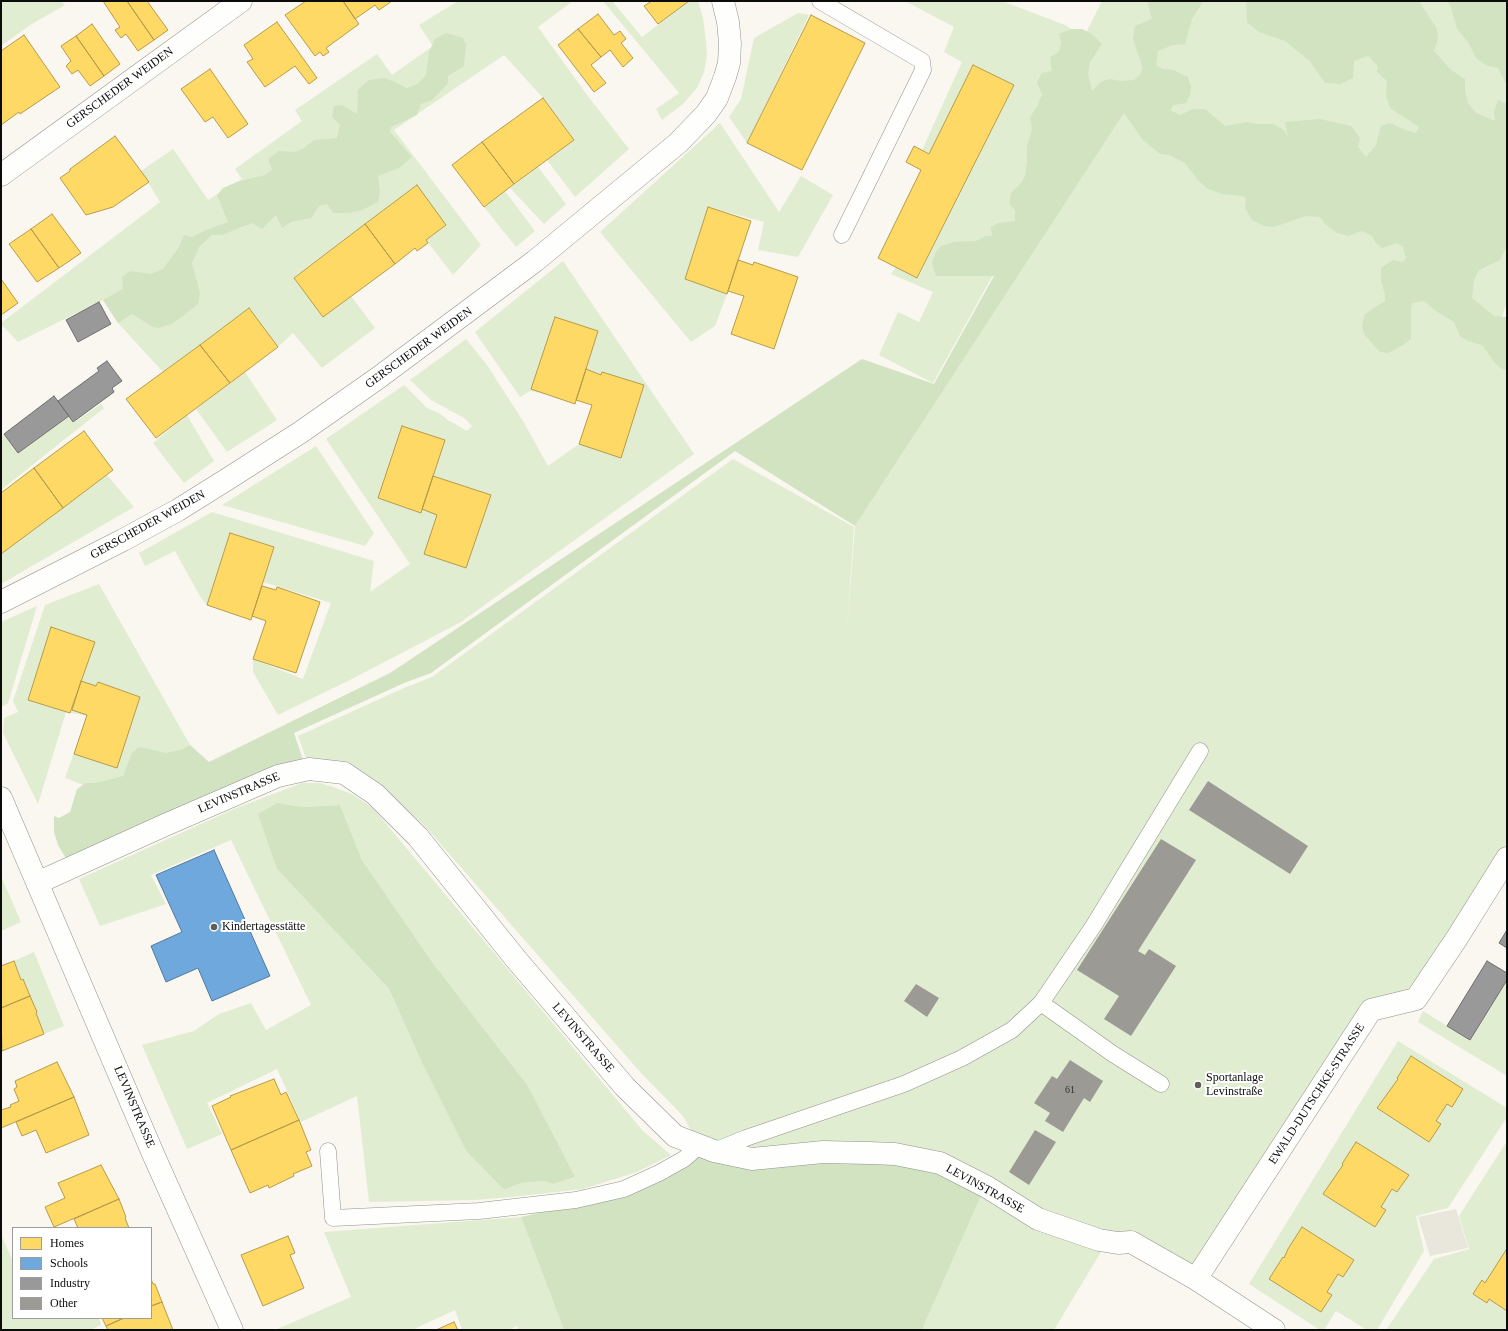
<!DOCTYPE html>
<meta charset="utf-8">
<style>
body{margin:0}
#map{position:relative;width:1508px;height:1331px;overflow:hidden;background:#f9f7ef;font-family:Georgia,serif}
canvas{display:block}
.frame{position:absolute;inset:0;border:2px solid #0b0b0b;pointer-events:none}
.legend{position:absolute;left:12px;top:1227px;width:140px;height:92px;box-sizing:border-box;background:#fff;border:1px solid #9d9d9d;margin:0;padding:5px 7px;list-style:none;font-size:12px;color:#0b0b0b}
.legend li{display:flex;align-items:center;gap:8px;height:20px}
.legend b{width:20px;border:1px solid #9d9d9d}
</style>
<div id="map">
<canvas width="1508" height="1331"></canvas>
<div class="frame"></div>
<ul class="legend">
<li><b style="height:11px;background:#ffd966"></b>Homes</li>
<li><b style="height:11px;background:#6fa8dc"></b>Schools</li>
<li><b style="height:11px;background:#999"></b>Industry</li>
<li><b style="height:11px;background:#9c9a95"></b>Other</li>
</ul>
</div>
<script>
const g = document.querySelector('canvas').getContext('2d');
g.lineJoin = 'round';
function fill(path, color) { g.fillStyle = color; g.fill(path, 'evenodd'); }
const shape = rows => new Path2D(rows.map(r => 'M' + r).join(''));
function strokePath(path, color, width, dash) { g.strokeStyle = color; g.lineWidth = width; g.lineCap = dash ? 'butt' : 'round'; g.setLineDash(dash || []); g.stroke(path); }
function label(font, color, halo, rows, align = 'center') {
  g.font = font + ' Georgia,serif'; g.lineWidth = 4; g.setLineDash([]); g.textBaseline = 'middle'; g.strokeStyle = halo; g.fillStyle = color; for (const [text, x, y, turn = 0] of rows) {
    g.save(); g.translate(x, y); g.rotate((+turn || 0) * Math.PI / 180); g.textAlign = isNaN(turn) ? turn : align; if (halo) g.strokeText(text, 0, 0); g.fillText(text, 0, 0); g.restore();
  }
}
const green = shape([
 [1,1,60,1,65,5,32,24,1,46],
 [458,1,573,1,538,27,587,95,629,149,575,197,547,160,574,139,543,98,504,55,394,130,481,245,453,275,426,240,446,225,412,189,294,277,323,317,351,296,375,328,322,368,293,333,278,347,249,308,163,372,118,323,103,300,18,342,1,324,1,323,160,202,141,171,173,149,208,200,242,179,235,169,302,121,295,110,377,54,392,75,433,46,419,25],
 [603,1,612,1,642,37,689,1,698,1,703,18,706,41,707,56,704,72,697,88,683,104,662,120,656,109,679,93],
 [905,1,1002,1,1065,25,1084,37,1102,1,1507,1,1507,302,1496,335,1507,339,1507,845,1413,995,1367,1005,1196,1276,1046,1217,986,1180,750,1156,698,1143,683,1116,641,1073,423,824,382,789,308,764,298,736,404,688,432,677,733,459,854,527,847,630,855,526,1124,113,1094,93,933,383,879,355,898,312,919,322,933,292,891,274,896,267,918,278,1014,85,973,65,929,154,922,150,962,62,944,52,954,27],
 [798,13,809,15,747,143,729,117,741,99,754,38],
 [720,123,779,212,801,176,833,195,798,257,758,250,764,222,708,207,685,279,727,294,715,326,691,342,600,232],
 [538,167,566,204,544,224,510,188],
 [505,191,535,231,516,247,484,207],
 [563,261,694,454,461,622,352,679,278,715,253,672,253,659,303,679,331,603,263,582,274,547,230,533,207,605,201,598,175,551,145,566,139,553,212,512,374,561,370,592,410,564,326,439,404,385,427,408,439,413,448,420,467,431,472,426,464,418,431,400,410,380,466,339,487,365,523,421,548,466,579,444,592,405,576,400,530,391,520,397,475,332],
 [245,372,277,420,227,452,196,409],
 [101,404,104,408,1,490,1,439,4,434,18,453,69,417,73,423],
 [187,415,214,461,184,483,153,443],
 [316,446,374,533,365,546,222,505],
 [107,475,134,507,1,584,1,554],
 [99,584,190,745,99,791,65,778,87,716,66,712,38,804,3,733,4,718,18,712,13,701,45,605],
 [37,606,8,703,1,707,1,622],
 [302,783,320,783,333,787,354,795,373,808,643,1131,671,1155,637,1172,583,1189,512,1197,475,1200,369,1202,357,1096,301,1122,277,1069,207,1103,222,1134,187,1149,142,1045,194,1031,219,1014,251,1003,266,1030,311,1005,231,840,151,875,166,904,100,926,79,879,234,809],
 [277,803,303,807,340,805,362,860,432,962,528,1086,574,1177,553,1184,544,1181,521,1183,504,1190,466,1151,423,1065,389,989,277,869,259,814],
 [1,876,21,922,1,931],
 [34,952,64,1026,44,1034,14,961],
 [1507,980,1507,1076,1418,1022,1423,1011,1470,1040],
 [1398,1041,1507,1108,1507,1117,1448,1208,1416,1216,1424,1251,1377,1330,1367,1330,1336,1311,1324,1330,1320,1330,1249,1284],
 [1507,1141,1507,1330,1386,1330,1434,1259,1469,1249,1459,1216],
 [984,1189,1104,1247,1054,1330,922,1330],
 [521,1217,564,1330,518,1330,517,1326,508,1330,462,1330,455,1310,412,1330,275,1330,351,1297,324,1232],
 [1,1234,13,1262,13,1318,99,1318,101,1325,90,1330,1,1330]
]);
const forest = shape([
 [1149,1,1201,1,1202,3,1192,19,1185,44,1173,45,1158,51,1156,65,1163,69,1173,70,1188,77,1191,87,1190,95,1186,103,1174,105,1170,110,1180,115,1193,109,1205,109,1225,126,1248,122,1256,124,1273,124,1284,130,1288,137,1285,122,1320,119,1351,126,1360,138,1358,147,1366,157,1376,145,1381,126,1390,123,1403,129,1416,133,1419,127,1390,108,1386,96,1387,81,1377,72,1378,66,1368,56,1354,61,1353,78,1340,84,1325,83,1310,61,1285,41,1268,35,1259,32,1247,22,1246,1,1419,1,1437,29,1438,39,1434,51,1451,70,1465,79,1465,90,1468,103,1476,113,1495,121,1494,112,1498,100,1507,104,1507,246,1500,260,1479,270,1474,280,1472,298,1494,316,1507,317,1507,370,1502,369,1496,364,1482,345,1468,341,1460,336,1454,322,1436,311,1424,301,1412,303,1411,311,1411,339,1403,345,1388,353,1380,352,1364,334,1362,325,1365,314,1385,301,1385,294,1381,282,1381,268,1393,260,1403,262,1406,258,1403,247,1397,243,1382,248,1375,242,1372,236,1362,231,1349,236,1337,233,1325,224,1320,217,1306,216,1274,227,1264,226,1252,220,1245,208,1246,198,1242,196,1222,194,1208,189,1198,180,1185,163,1169,155,1160,154,1142,139,1124,113,855,526,735,451,431,673,404,683,294,733,305,766,67,860,58,845,54,832,54,816,59,818,70,812,77,789,86,783,96,783,123,776,132,753,139,747,166,753,180,750,190,745,209,762,390,673,862,359,934,384,994,276,936,276,932,263,936,251,941,246,954,242,976,241,986,236,992,236,991,227,998,223,1015,221,1015,210,1009,204,1011,193,1022,182,1025,176,1027,162,1027,147,1032,129,1030,117,1038,105,1042,94,1037,82,1042,73,1052,71,1050,57,1059,52,1061,43,1059,34,1071,29,1082,29,1092,34,1102,44,1090,62,1088,74,1092,91,1102,81,1110,79,1121,81,1134,80,1140,75,1143,68,1133,39,1135,26,1152,19,1148,4],
 [1447,1,1507,1,1507,86,1498,68,1486,65,1476,58,1468,42,1457,29,1451,7],
 [446,33,463,38,466,45,464,66,448,76,448,83,441,91,432,100,421,104,417,115,391,127,390,132,412,157,399,168,378,176,380,192,378,202,362,210,349,213,333,213,327,204,319,206,311,218,291,222,282,228,276,215,262,229,252,223,222,235,212,235,199,247,192,263,200,293,198,304,183,316,171,324,159,328,153,327,132,314,118,323,103,300,123,289,122,277,130,271,151,274,163,269,179,247,184,235,192,237,206,230,228,222,217,195,223,188,237,182,265,175,272,170,268,159,279,151,295,152,304,148,314,140,337,138,340,125,332,117,334,106,342,105,357,114,358,90,369,80,384,78,395,82,407,88,418,84,426,75,429,52,435,39],
 [277,803,303,807,340,805,362,860,432,962,528,1086,575,1177,553,1184,544,1181,521,1183,504,1190,466,1151,423,1065,389,989,277,869,258,814],
 [698,1150,894,1158,984,1189,922,1330,564,1330,521,1217,576,1204]
]);
const plaza = shape([
 [1456,1209,1468,1248,1430,1256,1418,1217]
]);
const homes = shape([
 [103,1,127,1,154,40,138,51,126,34,121,38,115,30,120,27,103,1],
 [127,1,147,1,168,30,154,40,127,1],
 [306,1,343,1,359,24,326,48,329,52,323,56,320,52,315,56,285,15,306,1],
 [343,1,392,1,379,10,375,5,355,19,343,1],
 [652,1,689,1,658,24,644,6,652,1],
 [598,14,614,35,620,31,626,39,621,43,633,58,623,67,610,50,601,57,578,29,598,14],
 [811,15,865,43,802,170,747,143,811,15],
 [277,22,317,78,309,84,295,66,265,87,247,62,253,59,244,45,277,22],
 [92,24,120,64,104,76,76,36,92,24],
 [578,29,601,57,591,65,606,83,594,92,558,45,578,29],
 [24,35,60,87,20,114,19,112,1,125,1,51,24,35],
 [76,36,104,76,90,86,78,70,72,74,66,66,71,61,61,46,76,36],
 [973,65,1014,85,917,278,878,258,921,170,906,162,914,146,929,154,973,65],
 [210,69,248,124,228,138,213,117,205,122,181,89,210,69],
 [543,98,574,140,514,184,482,142,543,98],
 [115,136,149,182,113,207,86,215,60,178,70,171,70,169,115,136],
 [482,142,514,184,484,207,452,165,482,142],
 [417,185,446,225,426,240,428,243,417,251,415,248,395,264,365,224,417,185],
 [708,207,751,221,727,294,685,279,708,207],
 [52,214,81,253,59,268,31,229,52,214],
 [365,224,395,264,323,317,294,278,365,224],
 [31,229,59,268,37,282,9,244,31,229],
 [738,260,753,265,754,262,798,277,774,349,731,334,744,296,728,291,738,260],
 [1,279,18,303,1,315,1,279],
 [249,308,278,347,230,383,200,345,249,308],
 [555,317,598,331,575,404,531,389,555,317],
 [200,345,230,383,156,438,126,399,200,345],
 [586,369,601,375,602,372,644,385,621,458,579,444,592,405,576,400,586,369],
 [402,426,445,440,421,513,378,498,402,426],
 [84,431,113,470,63,508,34,468,84,431],
 [34,468,63,508,1,554,1,493,34,468],
 [433,476,491,495,466,568,424,554,437,515,422,509,433,476],
 [230,533,274,547,251,620,207,605,230,533],
 [262,586,276,590,277,587,320,602,296,673,253,659,266,621,252,616,262,586],
 [51,627,95,642,70,713,28,700,51,627],
 [81,681,96,686,98,682,140,697,117,768,74,754,87,715,72,710,81,681],
 [14,961,21,980,23,979,30,996,1,1008,1,966,14,961],
 [30,996,37,1012,36,1013,44,1034,2,1051,1,1008,30,996],
 [1411,1056,1463,1089,1452,1107,1447,1104,1436,1121,1441,1124,1429,1142,1377,1108,1398,1079,1397,1078,1411,1056],
 [57,1062,74,1097,1,1128,1,1110,11,1107,10,1105,19,1101,14,1089,17,1087,15,1081,57,1062],
 [274,1079,281,1095,286,1092,299,1120,231,1150,212,1106,231,1097,230,1096,274,1079],
 [74,1097,89,1135,46,1153,36,1130,22,1136,16,1122,74,1097],
 [299,1120,311,1150,306,1152,312,1166,293,1174,294,1176,269,1188,268,1185,250,1193,231,1150,299,1120],
 [1356,1142,1409,1175,1397,1192,1392,1189,1381,1207,1386,1210,1375,1227,1323,1194,1343,1165,1342,1164,1356,1142],
 [101,1165,119,1199,54,1227,45,1207,65,1198,58,1183,101,1165],
 [119,1199,126,1217,125,1218,129,1228,78,1228,74,1219,119,1199],
 [1302,1227,1354,1260,1343,1277,1338,1274,1327,1292,1332,1295,1321,1312,1269,1279,1283,1257,1284,1258,1288,1249,1302,1227],
 [288,1236,295,1253,290,1255,304,1288,263,1306,241,1255,288,1236],
 [1506,1250,1507,1251,1506,1254,1507,1255,1507,1311,1489,1299,1487,1303,1473,1294,1482,1280,1485,1283,1506,1250],
 [151,1279,153,1284,155,1284,162,1302,151,1306,151,1279],
 [162,1302,173,1330,108,1330,106,1326,124,1318,151,1318,151,1306,162,1302],
 [102,1318,124,1318,106,1326,102,1318],
 [454,1322,458,1330,436,1330,454,1322]
]);
const schools = shape([
 [214,850,270,976,212,1001,198,968,166,982,151,946,182,932,156,875,214,850]
]);
const industry = shape([
 [99,302,111,324,78,342,66,320,99,302],
 [107,361,122,381,112,388,114,392,73,422,58,401,99,371,97,368,107,361],
 [54,396,69,416,18,453,4,434,54,396],
 [1507,930,1507,948,1499,943,1507,930],
 [1487,961,1507,973,1507,980,1470,1040,1447,1026,1487,961]
]);
const building = shape([
 [1208,781,1308,846,1290,874,1189,810],
 [1161,839,1196,860,1138,951,1145,955,1149,949,1176,966,1131,1036,1104,1019,1119,996,1077,970],
 [916,984,939,998,927,1017,904,1001],
 [1070,1060,1103,1081,1090,1102,1084,1098,1063,1132,1045,1121,1050,1113,1034,1103,1052,1076,1057,1079],
 [1035,1130,1056,1142,1029,1185,1009,1172]
]);
const service = shape([
 [820,1,922,61,923,70,842,235],
 [1041,1003,1113,1054,1161,1084],
 [328,1151,333,1218,479,1211,576,1200,624,1189,659,1173,684,1159,699,1146],
 [714,1151,746,1138,904,1084,962,1058,1012,1030,1041,1003,1094,925,1200,751]
]);
const minor = shape([
 [1,175,241,1],
 [1,602,123,540,178,510,226,480,301,432,378,378,535,261,678,143,706,114,717,98,725,77,729,63,730,43,728,22,723,1],
 [1,798,154,1156,232,1330],
 [37,883,165,825,278,776,309,769,344,773,375,794,418,837,515,958,625,1087,675,1136,714,1151,752,1159,823,1152,869,1153,895,1154,940,1163,987,1187,1038,1219,1099,1240,1118,1243,1131,1242,1196,1279,1274,1330],
 [1196,1279,1371,1010,1416,999,1457,938,1507,858]
]);
const markers = [
 [214,927,4,"#5e5e5b"],
 [1198,1085,4,"#5e5e5b"]
];
const numberNames = [
 ["61",1070,1090]
];
const streetNames = [
 ["GERSCHEDER WEIDEN",120,88,-36],
 ["GERSCHEDER WEIDEN",419,348,-36],
 ["GERSCHEDER WEIDEN",148,525,-29],
 ["LEVINSTRASSE",239,793,-23],
 ["LEVINSTRASSE",583,1038,49],
 ["EWALD-DUTSCHKE-STRASSE",1317,1094,-57],
 ["LEVINSTRASSE",134,1107,67],
 ["LEVINSTRASSE",985,1189,29]
];
const poiNames = [
 ["Kindertagesstätte",222,927],
 ["Sportanlage",1206,1078],
 ["Levinstraße",1206,1092]
];
fill(green, '#e1edd1');
fill(forest, '#d1e3c0');
fill(plaza, '#e9e6dc');
fill(homes, '#ffd966');
strokePath(homes, '#b69b4b', 1);
fill(schools, '#6fa8dc');
strokePath(schools, '#51799d', 1);
fill(industry, '#999');
strokePath(industry, '#6e6e6e', 1);
fill(building, '#9c9a95');
strokePath(service, '#92918e', 17);
strokePath(minor, '#92918e', 23);
strokePath(service, '#fefefd', 16);
strokePath(minor, '#fefefd', 22);
for (const [x, y, r, color] of markers) { const dot = new Path2D(); dot.arc(x, y, r, 0, 2 * Math.PI); g.fillStyle = color; g.fill(dot); strokePath(dot, '#fff', 1.5); }
label('10px', '#2f2f2e', null, numberNames);
label('12px', '#0b0b0b', '#fff', streetNames);
label('12px', '#0b0b0b', '#fff', poiNames, 'left');
</script>
